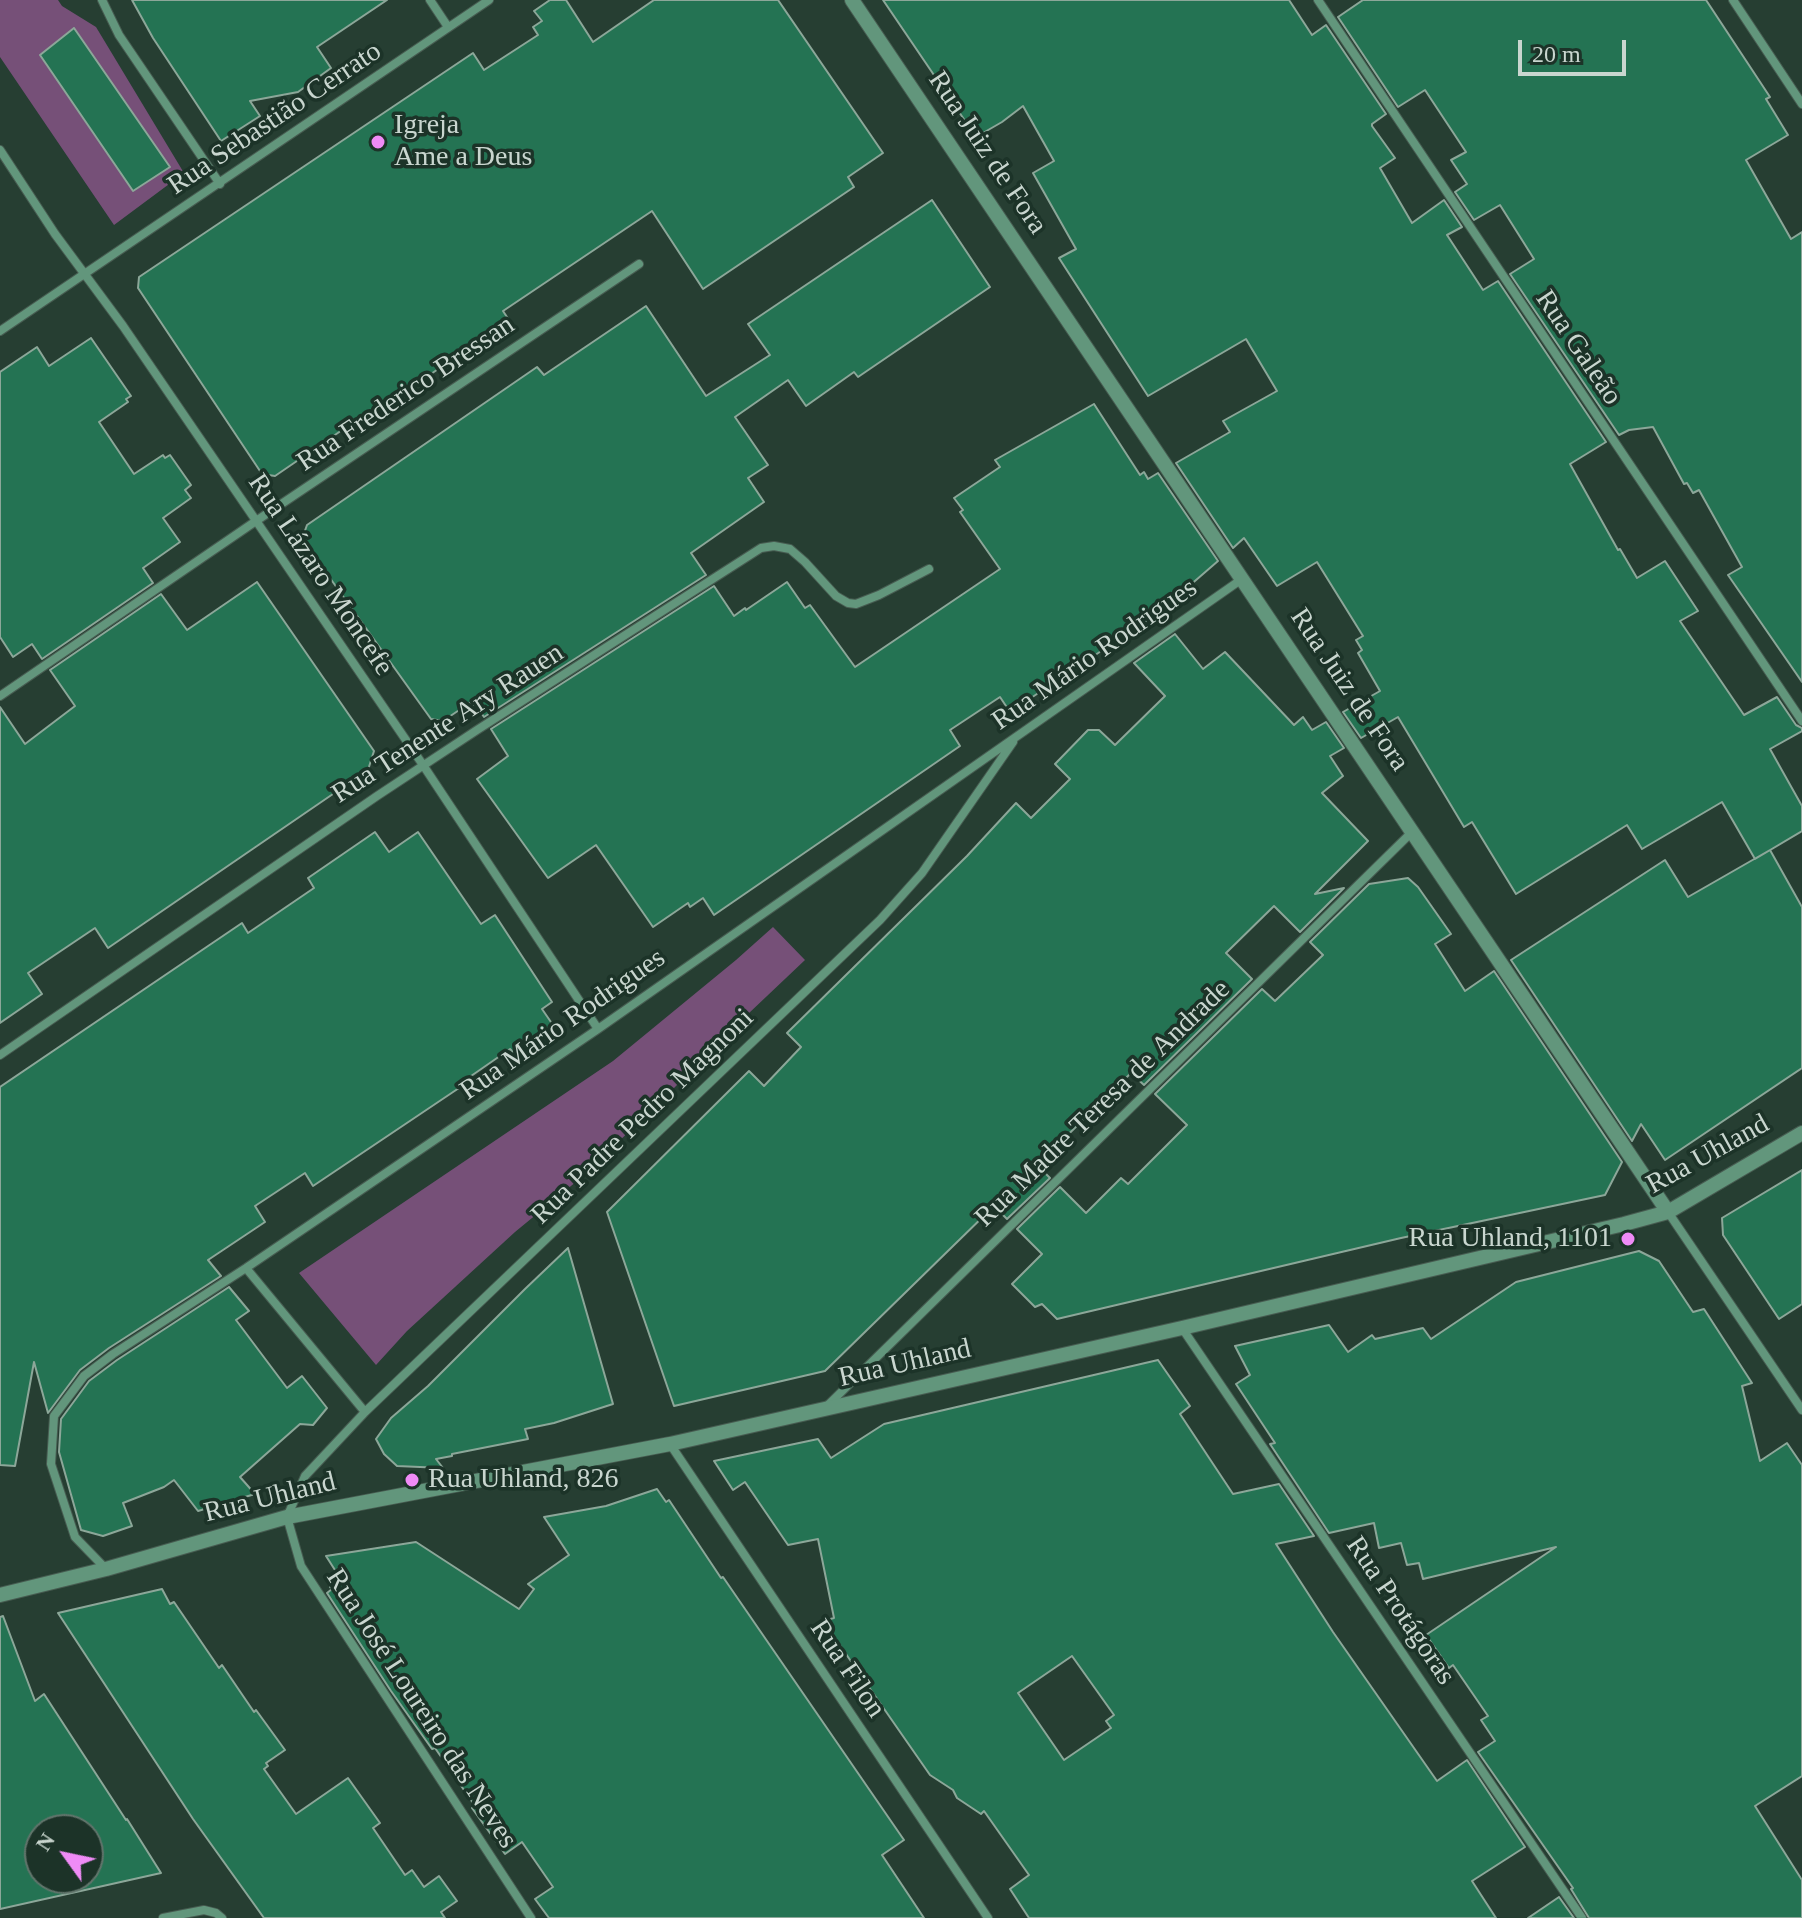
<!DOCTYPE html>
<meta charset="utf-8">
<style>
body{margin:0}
#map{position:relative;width:1802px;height:1918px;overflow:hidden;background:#263e32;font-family:Georgia,serif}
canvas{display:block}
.north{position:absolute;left:24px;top:1814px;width:80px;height:80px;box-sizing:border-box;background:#1c3328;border:2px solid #61746b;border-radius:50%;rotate:303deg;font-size:22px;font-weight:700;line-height:32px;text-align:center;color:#c9d6cf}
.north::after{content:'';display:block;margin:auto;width:28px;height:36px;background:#ef8bf6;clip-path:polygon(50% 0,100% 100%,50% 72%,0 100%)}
.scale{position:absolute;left:1518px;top:40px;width:108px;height:36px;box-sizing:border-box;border:4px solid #c9d6cf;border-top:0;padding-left:10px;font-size:24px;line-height:28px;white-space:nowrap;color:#c9d6cf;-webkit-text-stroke:6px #1c3328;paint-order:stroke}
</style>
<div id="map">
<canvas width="1802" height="1918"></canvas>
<div class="north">N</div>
<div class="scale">20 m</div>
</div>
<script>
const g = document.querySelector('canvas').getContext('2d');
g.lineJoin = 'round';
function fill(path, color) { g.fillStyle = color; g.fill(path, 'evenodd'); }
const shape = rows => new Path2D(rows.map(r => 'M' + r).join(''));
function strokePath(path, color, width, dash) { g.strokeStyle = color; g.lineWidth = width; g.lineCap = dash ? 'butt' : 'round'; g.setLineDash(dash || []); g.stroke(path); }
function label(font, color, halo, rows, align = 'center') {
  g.font = font + ' Georgia,serif'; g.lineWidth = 7; g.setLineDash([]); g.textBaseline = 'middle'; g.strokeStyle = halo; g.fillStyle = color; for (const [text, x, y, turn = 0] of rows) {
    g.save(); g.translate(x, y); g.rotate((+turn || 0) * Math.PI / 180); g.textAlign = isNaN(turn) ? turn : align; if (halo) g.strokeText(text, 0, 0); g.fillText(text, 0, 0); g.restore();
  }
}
const green = shape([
 [0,0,58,0,62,6,96,27,184,173,114,225,0,57],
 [773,927,805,960,748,1014,656,1106,577,1181,515,1232,407,1331,376,1365,299,1273,613,1061,736,960]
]);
const building = shape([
 [132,0,387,0,317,47,331,68,298,92,250,101,260,116,221,141,153,38,132,0],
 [550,0,566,0,593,42,654,0,778,0,883,153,848,177,854,187,703,289,652,211,503,311,509,320,350,430,348,426,275,476,262,474,138,288,139,277,473,53,484,70,538,35,533,27,542,21,534,11,550,0],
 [883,0,1289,0,1312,35,1326,25,1386,114,1372,124,1372,126,1395,158,1380,168,1412,223,1444,200,1462,227,1447,235,1483,290,1498,281,1606,442,1570,464,1618,550,1620,549,1637,578,1665,561,1698,611,1680,621,1744,715,1777,697,1796,725,1802,728,1802,731,1770,749,1802,806,1802,831,1755,859,1722,802,1642,849,1627,825,1516,894,1472,822,1464,827,1398,717,1361,738,1343,712,1380,691,1358,653,1362,650,1356,640,1363,636,1317,562,1277,586,1244,538,1233,548,1176,463,1230,432,1223,421,1277,391,1246,339,1148,396,1059,258,1076,249,1033,173,1054,161,1023,106,1002,122,976,137,883,0],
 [1363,0,1706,0,1770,97,1766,99,1788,135,1746,160,1791,239,1802,232,1802,682,1728,575,1742,567,1699,490,1693,493,1687,483,1684,484,1653,427,1629,430,1619,435,1510,274,1534,259,1500,205,1474,220,1455,192,1467,184,1451,160,1466,152,1425,90,1398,107,1338,17,1363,0],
 [74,28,170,167,133,191,40,55,74,28],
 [932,200,990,287,858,377,854,372,806,406,788,380,735,417,768,465,748,478,764,502,691,553,706,575,484,717,475,704,474,705,471,702,443,721,431,719,302,539,307,525,537,367,544,375,646,306,706,396,770,355,748,324,932,200],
 [91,338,131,396,126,399,128,402,99,422,134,474,163,455,165,458,170,455,191,485,185,490,191,498,163,518,180,542,143,568,153,583,42,659,32,644,13,657,0,637,0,372,37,347,49,366,91,338],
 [1094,404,1140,475,1144,472,1148,479,1158,473,1218,561,1158,613,1010,712,1000,697,950,730,960,746,714,915,703,898,690,907,688,903,653,927,596,845,548,878,477,779,508,756,491,729,714,586,734,616,745,608,746,610,787,582,805,608,810,605,855,667,1000,569,960,512,963,510,954,498,1000,467,995,460,1094,404],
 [257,582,374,751,368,770,108,948,95,928,28,973,42,994,0,1023,0,707,25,744,75,706,50,670,161,594,187,630,257,582],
 [1175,634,1203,669,1225,652,1294,725,1303,717,1312,730,1326,722,1344,748,1330,756,1343,776,1322,793,1368,841,1315,894,1344,888,1300,932,1274,906,1226,953,1252,979,1144,1085,1131,1073,1037,1165,1050,1178,1007,1219,994,1206,825,1371,674,1406,607,1212,749,1071,764,1086,801,1047,787,1033,967,856,1016,803,1031,818,1070,779,1055,764,1088,730,1099,730,1115,745,1165,696,1134,663,1175,634],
 [375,832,389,852,418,832,481,924,495,915,552,1002,542,1009,553,1025,513,1052,510,1049,461,1083,462,1086,313,1186,305,1173,255,1206,265,1222,208,1260,221,1276,109,1348,80,1370,48,1413,34,1362,15,1466,0,1465,0,1087,242,923,248,933,314,888,308,878,375,832],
 [1770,850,1802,907,1802,1068,1665,1160,1641,1124,1632,1141,1511,960,1665,860,1688,897,1770,850],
 [1408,878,1418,887,1451,934,1435,944,1465,991,1494,971,1622,1162,1605,1195,1401,1238,1057,1319,1042,1304,1035,1307,1012,1284,1042,1254,1017,1229,1060,1187,1086,1213,1121,1178,1128,1184,1187,1125,1155,1094,1262,989,1275,1001,1323,955,1310,942,1369,884,1408,878],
 [1802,1170,1802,1304,1779,1319,1723,1235,1722,1218,1802,1170],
 [568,1248,613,1404,554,1423,525,1429,528,1439,452,1454,452,1456,436,1459,443,1468,397,1466,384,1454,376,1439,391,1418,428,1386,525,1289,568,1248],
 [1639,1251,1659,1261,1693,1312,1704,1309,1752,1383,1742,1386,1760,1461,1787,1443,1802,1465,1802,1776,1755,1806,1802,1880,1802,1918,1589,1918,1571,1889,1573,1888,1478,1752,1495,1741,1481,1720,1488,1716,1453,1665,1449,1668,1426,1635,1556,1547,1423,1579,1419,1563,1407,1565,1401,1543,1379,1548,1374,1523,1329,1533,1270,1444,1275,1443,1236,1384,1250,1375,1235,1346,1329,1325,1348,1352,1372,1335,1375,1339,1423,1328,1431,1339,1516,1282,1639,1251],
 [229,1287,249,1311,236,1320,287,1388,302,1376,327,1408,313,1425,300,1424,240,1477,255,1494,198,1511,174,1480,164,1487,123,1503,132,1526,103,1536,81,1530,59,1452,61,1419,89,1381,117,1360,229,1287],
 [1158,1360,1190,1406,1180,1414,1233,1494,1279,1484,1314,1536,1276,1544,1333,1632,1437,1781,1467,1760,1525,1847,1472,1881,1496,1918,1029,1918,1010,1889,1029,1875,984,1811,981,1814,957,1798,953,1790,930,1775,823,1621,834,1618,818,1539,788,1545,745,1482,733,1490,714,1461,818,1439,831,1458,884,1424,1158,1360],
 [1072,1656,1114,1715,1106,1721,1111,1728,1064,1760,1018,1693,1072,1656],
 [657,1489,666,1502,669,1500,721,1578,723,1577,904,1840,882,1855,924,1918,549,1918,535,1899,553,1887,522,1842,505,1854,472,1808,475,1806,435,1748,432,1749,391,1691,327,1593,332,1589,330,1587,342,1581,326,1556,416,1542,519,1609,534,1589,528,1584,569,1555,544,1517,606,1506,657,1489],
 [162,1589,170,1604,174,1602,219,1668,222,1665,254,1712,256,1710,285,1750,266,1763,268,1766,264,1769,296,1814,348,1778,380,1823,373,1828,405,1875,412,1870,424,1887,439,1876,457,1901,441,1912,445,1918,264,1918,193,1819,58,1613,162,1589],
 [3,1616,35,1701,44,1694,126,1820,127,1819,161,1873,0,1909,0,1617,3,1616],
 [40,1830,88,1830,88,1878,40,1878,40,1830],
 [1559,1897,1574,1918,1528,1918,1559,1897]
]);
const minor = shape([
 [102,0,119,35,220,184],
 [430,0,448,27],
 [1318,0,1802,721],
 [1733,0,1802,104],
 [0,150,55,234,123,326,423,765,598,1029],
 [0,331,489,0],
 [0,696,256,521,639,264],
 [0,1055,377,796,477,730,761,548,774,546,790,549,805,562,836,596,848,603,856,604,879,595,929,569],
 [1668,1212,1802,1410],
 [246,1268,365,1412],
 [1182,1328,1582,1918],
 [827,1406,1413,831],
 [670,1444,988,1918],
 [106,1569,75,1537,51,1464,54,1416,84,1376,113,1354,246,1268,598,1029,1242,579],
 [163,1918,204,1910,216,1913,222,1918],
 [531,1918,301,1566,287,1517,305,1476,365,1412,880,920,922,873,1013,742]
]);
const tertiary = shape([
 [852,0,1668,1212],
 [0,1595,106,1569,287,1517,670,1444,1182,1328,1624,1224,1668,1212,1802,1133]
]);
const markers = [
 [378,142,8,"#ef8bf6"],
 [1628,1239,8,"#ef8bf6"],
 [412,1480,8,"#ef8bf6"]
];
const streetNames = [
 ["Rua Sebastião Cerrato",275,119,-34],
 ["Rua Juiz de Fora",987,153,56],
 ["Rua Galeão",1578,348,56],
 ["Rua Frederico Bressan",406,394,-34],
 ["Rua Lázaro Moncefe",320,575,56],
 ["Rua Mário Rodrigues",1095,655,-35],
 ["Rua Juiz de Fora",1349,690,56],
 ["Rua Tenente Ary Rauen",448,724,-33],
 ["Rua Mário Rodrigues",563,1025,-35],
 ["Rua Madre Teresa de Andrade",1103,1104,-44],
 ["Rua Padre Pedro Magnoni",643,1117,-44],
 ["Rua Uhland",1708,1155,-29],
 ["Rua Uhland",905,1364,-13],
 ["Rua Uhland",270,1498,-14],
 ["Rua Protágoras",1400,1611,56],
 ["Rua Filon",847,1669,56],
 ["Rua José Loureiro das Neves",421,1709,57]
];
const poiNames = [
 ["Igreja",394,126],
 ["Ame a Deus",394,158],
 ["Rua Uhland, 1101",1612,1239,"right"],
 ["Rua Uhland, 826",428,1480]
];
fill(green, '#765078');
fill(building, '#247353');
strokePath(building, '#8ca799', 2);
strokePath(minor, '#475c51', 10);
strokePath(tertiary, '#475c51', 16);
strokePath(minor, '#62967c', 8);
strokePath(tertiary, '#62967c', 14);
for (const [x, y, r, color] of markers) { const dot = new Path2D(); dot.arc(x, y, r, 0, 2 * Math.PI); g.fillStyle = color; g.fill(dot); strokePath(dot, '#1c3328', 3); }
label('28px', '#c9d6cf', '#1c3328', streetNames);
label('28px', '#c9d6cf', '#1c3328', poiNames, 'left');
</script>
